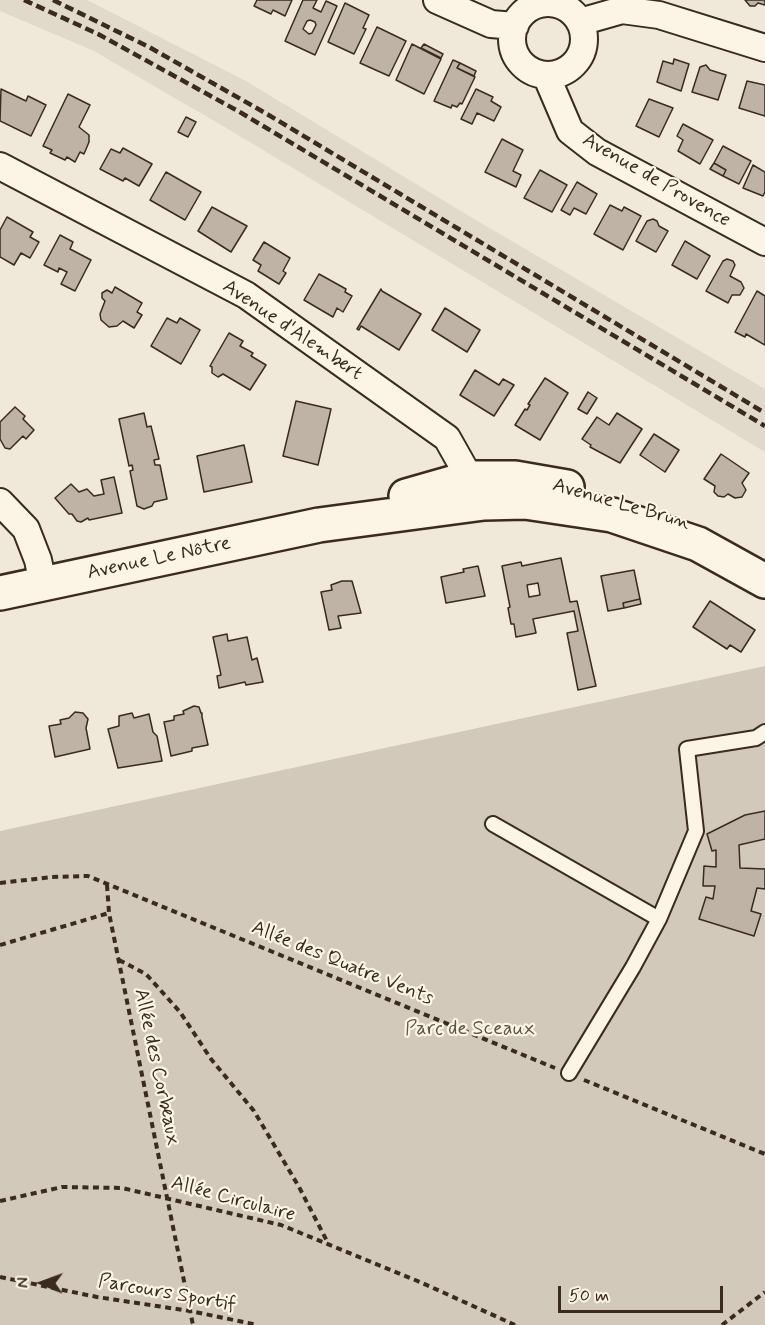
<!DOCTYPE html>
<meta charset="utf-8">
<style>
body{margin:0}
#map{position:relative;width:765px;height:1325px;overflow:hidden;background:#f0e9d9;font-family:Mynerve,sans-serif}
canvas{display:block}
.north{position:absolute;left:12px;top:1253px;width:60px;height:60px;-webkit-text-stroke:4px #fcf5e5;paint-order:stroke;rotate:271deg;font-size:16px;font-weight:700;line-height:24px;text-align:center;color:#3b2a1e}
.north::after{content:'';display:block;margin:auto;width:21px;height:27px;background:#3b2a1e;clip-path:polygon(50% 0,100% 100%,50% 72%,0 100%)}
.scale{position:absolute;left:558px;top:1286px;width:165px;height:27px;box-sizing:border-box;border:3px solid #3b2a1e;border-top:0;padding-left:8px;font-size:18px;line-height:21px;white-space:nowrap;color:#3b2a1e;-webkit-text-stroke:4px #fcf5e5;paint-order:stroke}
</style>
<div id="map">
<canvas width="765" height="1325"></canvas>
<div class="north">N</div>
<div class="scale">50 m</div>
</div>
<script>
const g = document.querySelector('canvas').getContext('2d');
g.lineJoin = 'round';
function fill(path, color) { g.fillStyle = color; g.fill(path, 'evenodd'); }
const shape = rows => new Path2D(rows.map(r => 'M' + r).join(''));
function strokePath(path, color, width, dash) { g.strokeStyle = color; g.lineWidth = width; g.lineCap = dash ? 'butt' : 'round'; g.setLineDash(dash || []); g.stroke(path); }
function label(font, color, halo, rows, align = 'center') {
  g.font = font + ' Mynerve,sans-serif'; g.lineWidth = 4.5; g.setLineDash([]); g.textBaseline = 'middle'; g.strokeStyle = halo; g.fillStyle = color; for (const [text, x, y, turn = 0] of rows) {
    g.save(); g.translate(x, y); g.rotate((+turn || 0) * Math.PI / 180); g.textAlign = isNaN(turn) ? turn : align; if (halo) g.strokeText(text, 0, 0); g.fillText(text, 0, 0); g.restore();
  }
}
const built = shape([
 [0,0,87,0,246,81,474,219,765,389,765,452,228,129,94,51,0,11]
]);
const green = shape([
 [765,666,765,1325,0,1325,0,831]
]);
const building = shape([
 [257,0,292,0,285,16,273,10,271,14,254,6,257,0],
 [303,0,317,0,313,8,321,12,326,1,337,6,315,55,285,41,303,0],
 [310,20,315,22,316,25,312,33,309,34,303,29,307,21,310,20],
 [745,0,765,0,765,5,758,3,755,6,750,6,745,0],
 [345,3,369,15,363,28,366,29,354,54,328,42,345,3],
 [377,27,406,41,389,76,360,63,377,27],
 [412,44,441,59,424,94,396,80,412,44],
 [424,44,443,54,441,58,421,48,424,44],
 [674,59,689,64,681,91,657,82,663,61,673,64,674,59],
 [453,60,460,63,457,68,475,77,462,104,460,103,457,107,452,105,451,108,434,101,453,60],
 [460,63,476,71,474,76,457,68,460,63],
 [706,65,710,70,726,75,718,100,692,92,700,67,706,65],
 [747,81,765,85,765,116,739,108,747,81],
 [1,89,26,101,28,96,46,105,31,136,0,121,1,89],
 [476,89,493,97,491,101,501,107,494,121,477,113,472,124,461,119,476,89],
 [68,94,90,105,79,127,89,135,89,142,84,154,80,152,75,162,67,157,65,160,50,153,52,150,43,146,68,94],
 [649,99,673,108,659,137,636,126,649,99],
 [186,117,196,122,188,137,178,132,186,117],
 [683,124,713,140,700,164,678,151,683,140,677,136,683,124],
 [502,139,523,150,513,171,521,175,516,187,485,172,502,139],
 [723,146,751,161,739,184,723,176,726,170,714,163,723,146],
 [123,148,152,164,139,186,125,178,123,181,100,169,111,149,120,153,123,148],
 [714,163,726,170,723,176,710,169,714,163],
 [753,165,765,172,765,192,763,196,743,188,753,165],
 [540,170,567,185,552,212,524,198,540,170],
 [166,172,201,192,185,220,150,200,166,172],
 [577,182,597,194,586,214,574,208,570,215,561,210,577,182],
 [610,205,622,211,624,207,641,216,623,250,594,234,610,205],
 [212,207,247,226,231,252,198,231,212,207],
 [7,217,33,232,30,237,39,242,30,258,21,253,14,265,0,257,0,230,7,217],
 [653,219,657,221,659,226,668,231,656,252,636,241,647,221,653,219],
 [60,235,73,242,70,249,91,260,75,291,61,284,67,272,59,268,58,272,44,265,60,235],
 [685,241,710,256,697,279,672,265,685,241],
 [264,242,290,258,283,271,286,273,279,284,258,271,261,265,253,260,264,242],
 [727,259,733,261,735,265,730,276,741,282,744,288,740,295,732,295,728,303,706,291,723,261,727,259],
 [319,274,346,289,345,292,352,296,343,312,337,308,333,317,304,300,319,274],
 [115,287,142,303,137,312,142,315,134,328,123,321,117,326,109,327,101,320,100,314,105,301,102,298,102,293,107,290,112,293,115,287],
 [381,289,382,291,421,314,399,350,361,326,359,330,357,329,381,289],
 [757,291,765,296,765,345,746,334,745,337,735,332,757,291],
 [445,308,480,330,467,352,432,330,445,308],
 [167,318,177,323,180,318,200,330,181,364,151,346,167,318],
 [229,333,243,341,240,346,253,353,251,356,266,365,250,390,223,374,218,377,212,373,212,367,210,366,229,333],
 [475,370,499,385,503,379,514,385,494,416,460,395,475,370],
 [545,378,568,393,540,440,515,425,525,409,527,410,530,405,528,404,545,378],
 [588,392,597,398,587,414,578,409,588,392],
 [296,401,331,409,318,465,283,456,296,401],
 [15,407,25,416,23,419,34,430,26,439,23,436,10,449,5,448,0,439,0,422,15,407],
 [144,413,147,427,151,426,159,459,154,460,155,465,160,465,167,499,154,502,152,506,144,509,137,506,130,471,133,470,132,465,129,466,119,419,144,413],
 [617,413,642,429,620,463,590,447,591,445,582,439,597,417,609,425,617,413],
 [654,434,679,450,665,472,640,455,654,434],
 [244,445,252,482,204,492,197,456,244,445],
 [721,454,749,473,742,483,746,490,742,497,735,498,728,494,724,497,718,496,714,492,715,486,704,479,721,454],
 [114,477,122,513,89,520,88,518,81,522,77,521,72,514,69,514,55,498,71,484,79,492,87,489,94,496,104,494,101,480,114,477],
 [561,558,570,602,577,601,596,686,578,690,567,633,578,631,574,611,533,619,536,633,516,637,514,624,511,624,508,608,510,607,502,566,521,562,522,566,561,558],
 [538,583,540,595,529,597,527,585,538,583],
 [478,566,485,596,446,603,441,577,464,572,463,569,478,566],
 [634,570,640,599,623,603,624,608,608,611,601,576,634,570],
 [342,581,352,581,361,613,338,616,341,628,329,630,321,592,332,590,331,585,342,581],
 [640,599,641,604,624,608,623,603,640,599],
 [710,601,755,630,741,652,730,645,727,649,693,627,710,601],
 [227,634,228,641,247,637,252,660,257,658,263,682,246,685,245,682,219,688,217,676,221,675,213,637,227,634],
 [194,706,199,707,201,713,202,713,202,717,208,745,192,748,192,751,171,756,164,722,174,720,174,716,184,714,183,711,194,706],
 [75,712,83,713,88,719,86,728,90,749,55,757,49,726,61,724,60,720,69,718,75,712],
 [132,713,134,718,149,714,153,732,157,736,162,761,118,768,108,729,119,726,119,716,132,713],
 [765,811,765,839,739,845,740,868,765,869,765,889,757,888,751,911,761,914,754,936,699,919,706,897,713,899,715,886,703,886,704,866,716,867,716,850,712,851,707,834,745,815,765,811]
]);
const path = shape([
 [0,883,52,877,88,876,555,1068],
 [107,885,109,913,193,1325],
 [0,945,109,913],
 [119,960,146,974,180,1012,211,1059,254,1111,299,1187,329,1245],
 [584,1080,765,1154],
 [0,1201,62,1187,122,1188,281,1225,420,1282,515,1325],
 [0,1277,97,1297,190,1311,258,1325],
 [722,1325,765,1292]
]);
const lane = shape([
 [493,824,659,919],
 [569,1073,633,967,659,919,696,831,687,749,756,738,765,732]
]);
const street = shape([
 [437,0,491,24,515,26],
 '512 39a36 36 0 1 1 72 0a36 36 0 1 1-72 0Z',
 [580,22,622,10,659,15,765,48],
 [546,75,570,131,597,152,765,242],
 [0,166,246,295,447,438,478,493],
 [0,502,26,529,38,560,43,584]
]);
const secondary = shape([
 [406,496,469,478,515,478,567,487],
 [0,593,319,525,484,503,525,502,612,515,698,544,765,581]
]);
const rail = shape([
 [24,0,98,34,238,111,765,426],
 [53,0,149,47,267,114,765,413]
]);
const streetNames = [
 ["Avenue de Provence",656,181,30],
 ["Avenue d'Alembert",292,331,34],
 ["Avenue Le Brun",621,505,16],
 ["Avenue Le Nôtre",159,559,-12],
 ["Allée des Quatre Vents",342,964,22],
 ["Allée des Corbeaux",156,1067,78],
 ["Allée Circulaire",233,1200,15],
 ["Parcours Sportif",167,1294,10]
];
const parkNames = [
 ["Parc de Sceaux",470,1030]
];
fill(built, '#e1d9c9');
fill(green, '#d2c9ba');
fill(building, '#beb3a4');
strokePath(building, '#3b2a1e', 1.5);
strokePath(lane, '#3b2a1e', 18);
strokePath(street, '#3b2a1e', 30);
strokePath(secondary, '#3b2a1e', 38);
strokePath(path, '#3b2a1e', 4, [6, 4.5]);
strokePath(lane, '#fcf5e5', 14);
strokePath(street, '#fcf5e5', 26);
strokePath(secondary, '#fcf5e5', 33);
strokePath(rail, '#3b2a1e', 4.5, [9, 4.5]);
label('20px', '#3b2a1e', '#fcf5e5', streetNames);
label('20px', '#615245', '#fcf5e5', parkNames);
</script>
